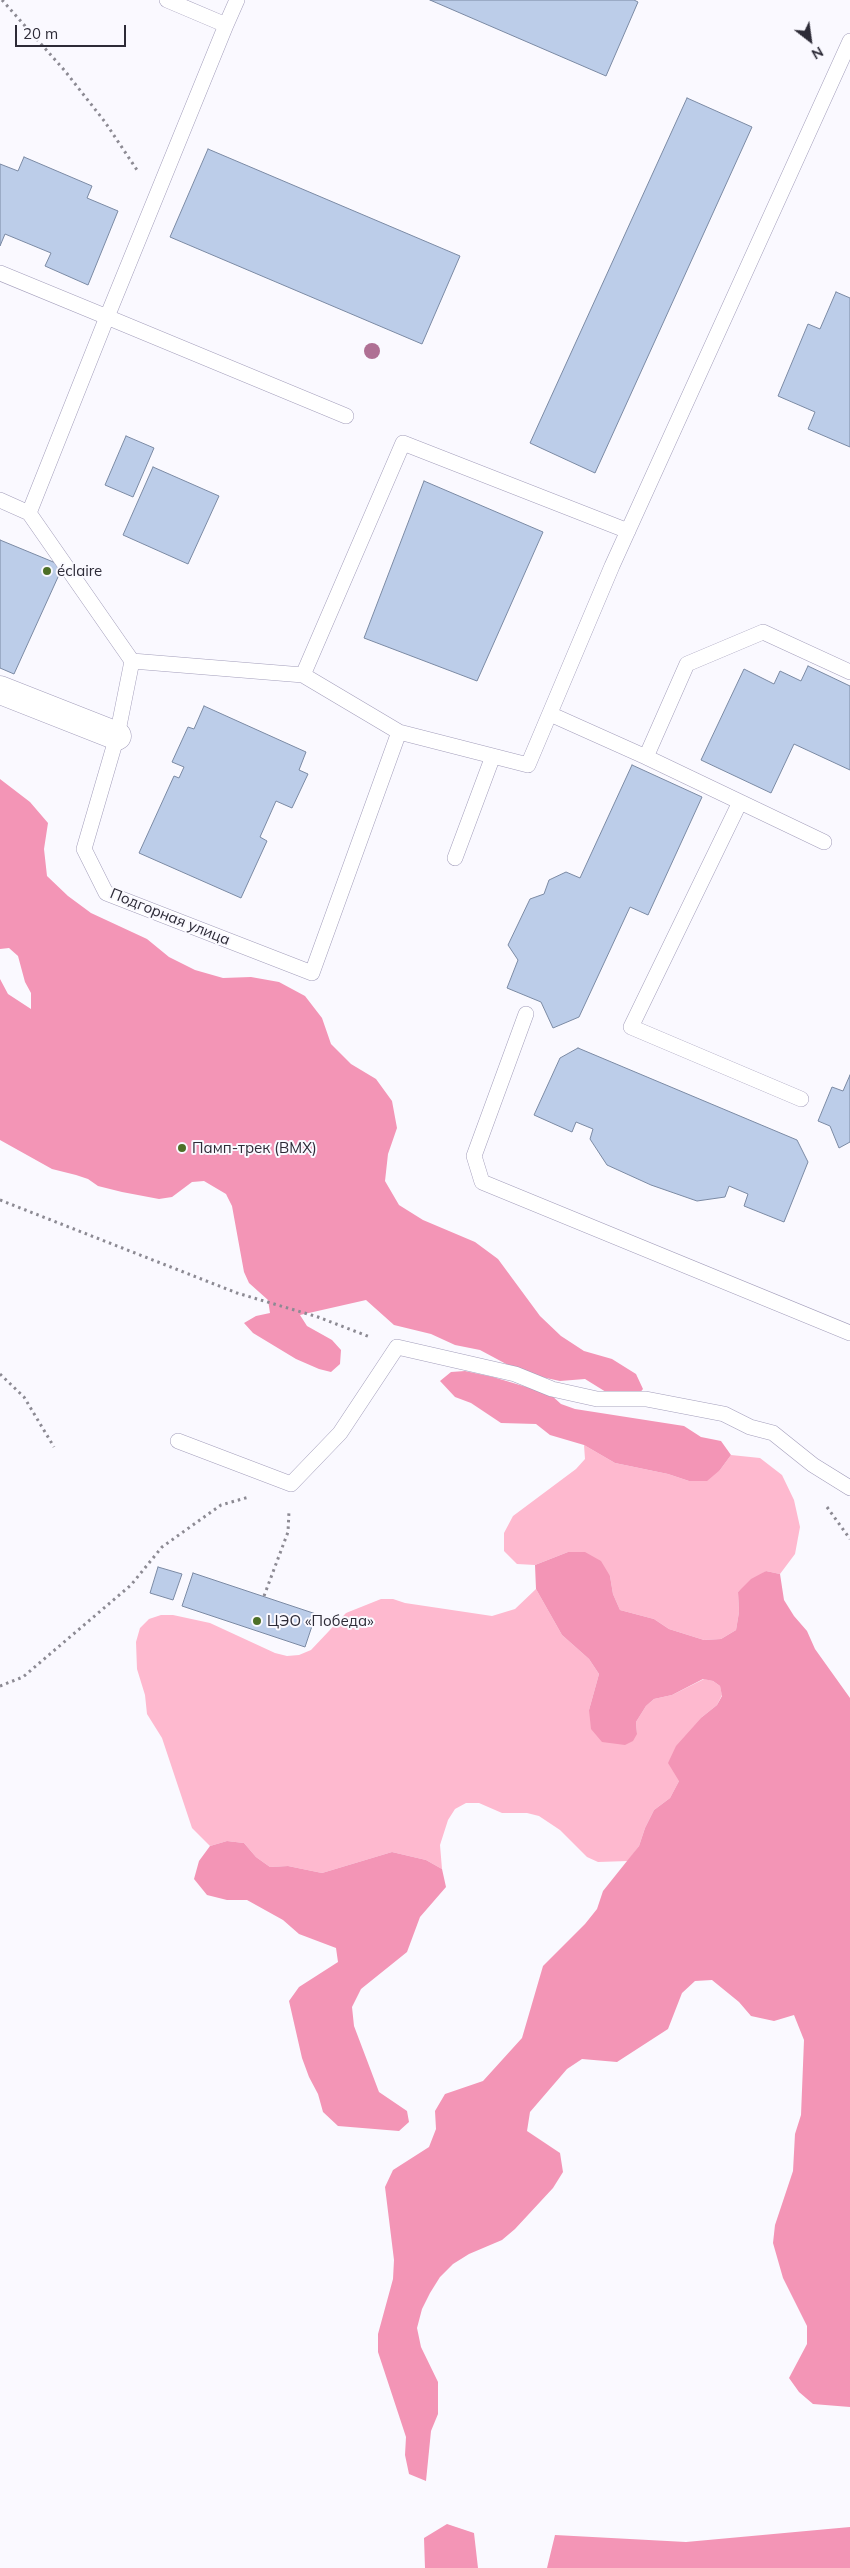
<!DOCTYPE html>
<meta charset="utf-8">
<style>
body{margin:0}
#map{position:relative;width:850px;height:2568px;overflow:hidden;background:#faf9ff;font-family:Mulish,sans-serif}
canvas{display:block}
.north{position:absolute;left:785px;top:15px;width:50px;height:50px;-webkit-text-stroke:4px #faf9ff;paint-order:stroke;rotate:150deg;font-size:14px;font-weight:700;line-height:20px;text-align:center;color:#2d2b37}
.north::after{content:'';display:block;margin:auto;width:18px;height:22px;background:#2d2b37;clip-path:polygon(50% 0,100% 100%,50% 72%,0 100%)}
.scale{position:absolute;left:15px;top:25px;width:111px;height:22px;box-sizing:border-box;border:2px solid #2d2b37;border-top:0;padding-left:6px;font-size:15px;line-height:18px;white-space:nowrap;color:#2d2b37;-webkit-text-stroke:4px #faf9ff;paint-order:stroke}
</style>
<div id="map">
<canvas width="850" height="2568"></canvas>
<div class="north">N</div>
<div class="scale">20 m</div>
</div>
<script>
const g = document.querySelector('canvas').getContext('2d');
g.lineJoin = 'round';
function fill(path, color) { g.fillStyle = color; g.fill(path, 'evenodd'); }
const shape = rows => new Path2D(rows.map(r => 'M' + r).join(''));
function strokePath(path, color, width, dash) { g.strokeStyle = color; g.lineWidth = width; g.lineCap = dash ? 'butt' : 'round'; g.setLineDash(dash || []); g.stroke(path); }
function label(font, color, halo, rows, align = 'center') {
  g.font = font + ' Mulish,sans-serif'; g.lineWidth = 4; g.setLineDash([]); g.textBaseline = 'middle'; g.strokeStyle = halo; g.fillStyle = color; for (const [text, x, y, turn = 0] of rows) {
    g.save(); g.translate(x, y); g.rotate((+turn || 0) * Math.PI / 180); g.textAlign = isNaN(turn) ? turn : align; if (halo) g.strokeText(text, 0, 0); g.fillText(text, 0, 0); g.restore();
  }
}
const green = shape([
 [584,1445,615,1463,668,1474,689,1481,720,1470,731,1455,760,1458,782,1475,794,1500,800,1527,795,1554,780,1574,766,1571,738,1592,739,1612,736,1630,721,1639,704,1640,669,1629,654,1619,620,1610,613,1594,610,1576,568,1552,535,1565,517,1564,504,1551,504,1533,513,1516,576,1469,585,1459],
 [536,1589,562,1635,589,1659,599,1674,589,1710,637,1734,636,1722,646,1706,654,1699,672,1695,704,1679,713,1681,720,1686,722,1695,717,1705,702,1717,679,1781,670,1798,654,1810,645,1828,639,1846,628,1861,598,1862,587,1857,560,1830,539,1816,527,1813,502,1813,479,1803,466,1803,455,1809,448,1820,440,1845,442,1869,426,1860,392,1852,322,1873,288,1866,270,1867,256,1857,244,1843,227,1841,210,1846,192,1828,162,1738,147,1714,145,1695,137,1669,136,1642,140,1628,149,1619,161,1615,173,1615,210,1623,275,1653,287,1656,299,1655,311,1650,346,1613,381,1599,393,1599,405,1603,492,1616,515,1609]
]);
const forest = shape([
 [0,779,30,802,48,823,44,849,47,876,68,896,91,913,147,939,169,957,195,970,223,978,251,977,279,982,305,996,322,1018,331,1044,351,1064,376,1079,392,1101,397,1128,388,1154,385,1181,399,1205,423,1220,475,1242,498,1259,540,1316,561,1336,584,1351,612,1359,636,1374,643,1389,638,1395,606,1392,585,1379,560,1381,523,1373,480,1350,455,1345,431,1334,394,1325,366,1300,300,1315,307,1326,332,1340,341,1350,340,1364,331,1372,319,1369,296,1359,253,1333,244,1323,256,1316,270,1313,268,1300,249,1283,244,1272,232,1206,226,1194,204,1181,192,1182,172,1197,159,1199,122,1192,98,1186,88,1179,76,1175,52,1169,0,1140,0,979,8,994,31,1009,31,993,25,982,18,956,9,948,0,949],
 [465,1371,493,1377,550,1394,561,1404,575,1409,684,1426,701,1437,721,1441,731,1455,720,1470,707,1481,689,1481,668,1474,615,1463,584,1445,550,1435,536,1424,501,1423,471,1403,455,1397,440,1381,451,1372],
 [568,1552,585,1552,601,1561,610,1576,613,1594,620,1610,654,1619,669,1629,704,1640,721,1639,736,1630,739,1612,738,1592,751,1579,766,1571,780,1574,784,1600,794,1616,807,1631,815,1649,850,1698,850,2407,813,2404,799,2392,789,2378,807,2344,807,2326,783,2278,773,2243,775,2225,793,2171,795,2134,801,2115,804,2040,794,2015,774,2021,751,2016,739,2002,712,1980,695,1981,682,1993,668,2029,617,2062,582,2059,567,2069,530,2112,527,2131,560,2153,563,2172,553,2188,515,2229,502,2240,469,2254,453,2264,440,2277,430,2293,422,2309,417,2328,421,2347,438,2382,438,2414,431,2431,426,2481,409,2474,405,2455,406,2437,378,2352,378,2334,393,2279,394,2260,385,2187,393,2170,429,2147,436,2129,435,2111,445,2094,483,2081,522,2038,543,1966,585,1924,597,1909,603,1891,639,1846,645,1828,654,1810,670,1798,679,1781,668,1763,676,1746,702,1717,717,1705,722,1696,720,1686,713,1681,703,1679,672,1695,654,1699,646,1706,636,1722,637,1734,633,1741,625,1745,602,1742,591,1729,589,1710,599,1674,589,1659,562,1635,536,1589,535,1565],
 [227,1841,244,1843,256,1857,270,1867,288,1866,322,1873,392,1852,426,1860,442,1869,446,1887,420,1917,407,1952,361,1989,352,2007,354,2026,379,2092,407,2111,409,2122,399,2131,338,2126,323,2112,318,2094,309,2077,302,2058,289,2001,299,1987,338,1962,336,1948,299,1934,283,1920,247,1900,227,1900,207,1895,194,1879,199,1861,210,1846],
 [447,2524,474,2533,478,2568,425,2568,424,2538],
 [850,2527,850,2568,547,2568,555,2535,686,2542]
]);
const building = shape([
 [430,0,634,0,638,2,606,76,430,0],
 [687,98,752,127,595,473,530,443,687,98],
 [208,149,460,256,422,344,170,237,208,149],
 [24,157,92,186,87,198,118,211,88,285,45,266,51,253,5,234,0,246,0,164,18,171,24,157],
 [836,292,850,298,850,447,808,429,815,412,778,396,808,324,820,329,836,292],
 [126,436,154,448,133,497,105,485,126,436],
 [153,467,219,496,188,564,123,535,153,467],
 [424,481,543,532,477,681,364,638,424,481],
 [0,540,63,566,14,674,0,668,0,540],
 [808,666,850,686,850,770,794,744,771,793,701,760,744,669,774,684,780,671,801,681,808,666],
 [204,706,306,752,299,770,308,774,292,808,276,801,260,837,267,841,241,898,139,853,174,776,179,778,184,767,172,762,188,727,194,729,204,706],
 [632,765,702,797,648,915,630,907,579,1017,553,1028,541,1002,507,988,518,960,508,945,530,899,544,894,549,880,566,872,580,878,632,765],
 [578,1048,797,1140,808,1162,784,1222,744,1206,748,1194,729,1186,725,1197,697,1201,651,1185,607,1165,590,1139,593,1129,576,1122,572,1132,534,1115,560,1058,578,1048],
 [850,1075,850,1142,839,1148,830,1126,818,1121,832,1087,843,1091,850,1075],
 [158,1567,182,1574,173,1600,150,1593,158,1567],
 [193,1573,316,1614,305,1647,182,1606,193,1573]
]);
const path = shape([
 [2,0,65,71,105,122,137,170],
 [0,1200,237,1293,318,1317,370,1337],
 [0,1374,24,1397,54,1447],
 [827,1507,850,1539],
 [264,1596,288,1532,289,1511],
 [0,1686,23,1677,131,1585,162,1547,221,1505,249,1497]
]);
const lane = shape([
 [167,0,226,25,107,317,346,416],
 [226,25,237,0],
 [0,273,107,317,29,513,132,661,117,736,84,849,106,893,312,973,399,732,528,765,612,566,850,41],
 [0,500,29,513],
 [132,661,303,675],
 [550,714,646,757],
 [399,732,303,675,403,443,628,531],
 [740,802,631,1027,801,1099],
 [824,842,646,757,687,664,763,632,850,672],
 [455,858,493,756],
 [526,1014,474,1156,482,1182,850,1333],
 [178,1441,291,1484,340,1433,397,1347,515,1374,552,1389,597,1399,646,1399,724,1414,750,1427,773,1433,813,1465,850,1488]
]);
const street = shape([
 [0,690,117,736]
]);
const trees = [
 [372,351]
];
const markers = [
 [47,571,5,"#4d6f27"],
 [182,1148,5,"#4d6f27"],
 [257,1621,5,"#4d6f27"]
];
const poiNames = [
 ["éclaire",57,571],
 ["Памп-трек (BMX)",192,1148],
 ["ЦЭО «Победа»",267,1621]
];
const streetNames = [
 ["Подгорная улица",170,917,22]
];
fill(green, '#feb9cf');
fill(forest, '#f395b6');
fill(building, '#bccde9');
strokePath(building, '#7b8aa4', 1);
strokePath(lane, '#a39ebb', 16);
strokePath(street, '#a39ebb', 29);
strokePath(path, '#8c8a93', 3, [2.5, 4]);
strokePath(lane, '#fff', 15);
strokePath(street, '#fff', 28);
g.fillStyle = '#af7094';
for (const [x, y] of trees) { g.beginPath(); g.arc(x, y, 8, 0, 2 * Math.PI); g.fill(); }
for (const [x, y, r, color] of markers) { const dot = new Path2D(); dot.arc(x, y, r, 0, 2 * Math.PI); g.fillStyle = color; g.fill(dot); strokePath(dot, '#faf9ff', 2); }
label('15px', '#2d2b37', '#faf9ff', poiNames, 'left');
label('15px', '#2d2b37', '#faf9ff', streetNames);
</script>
